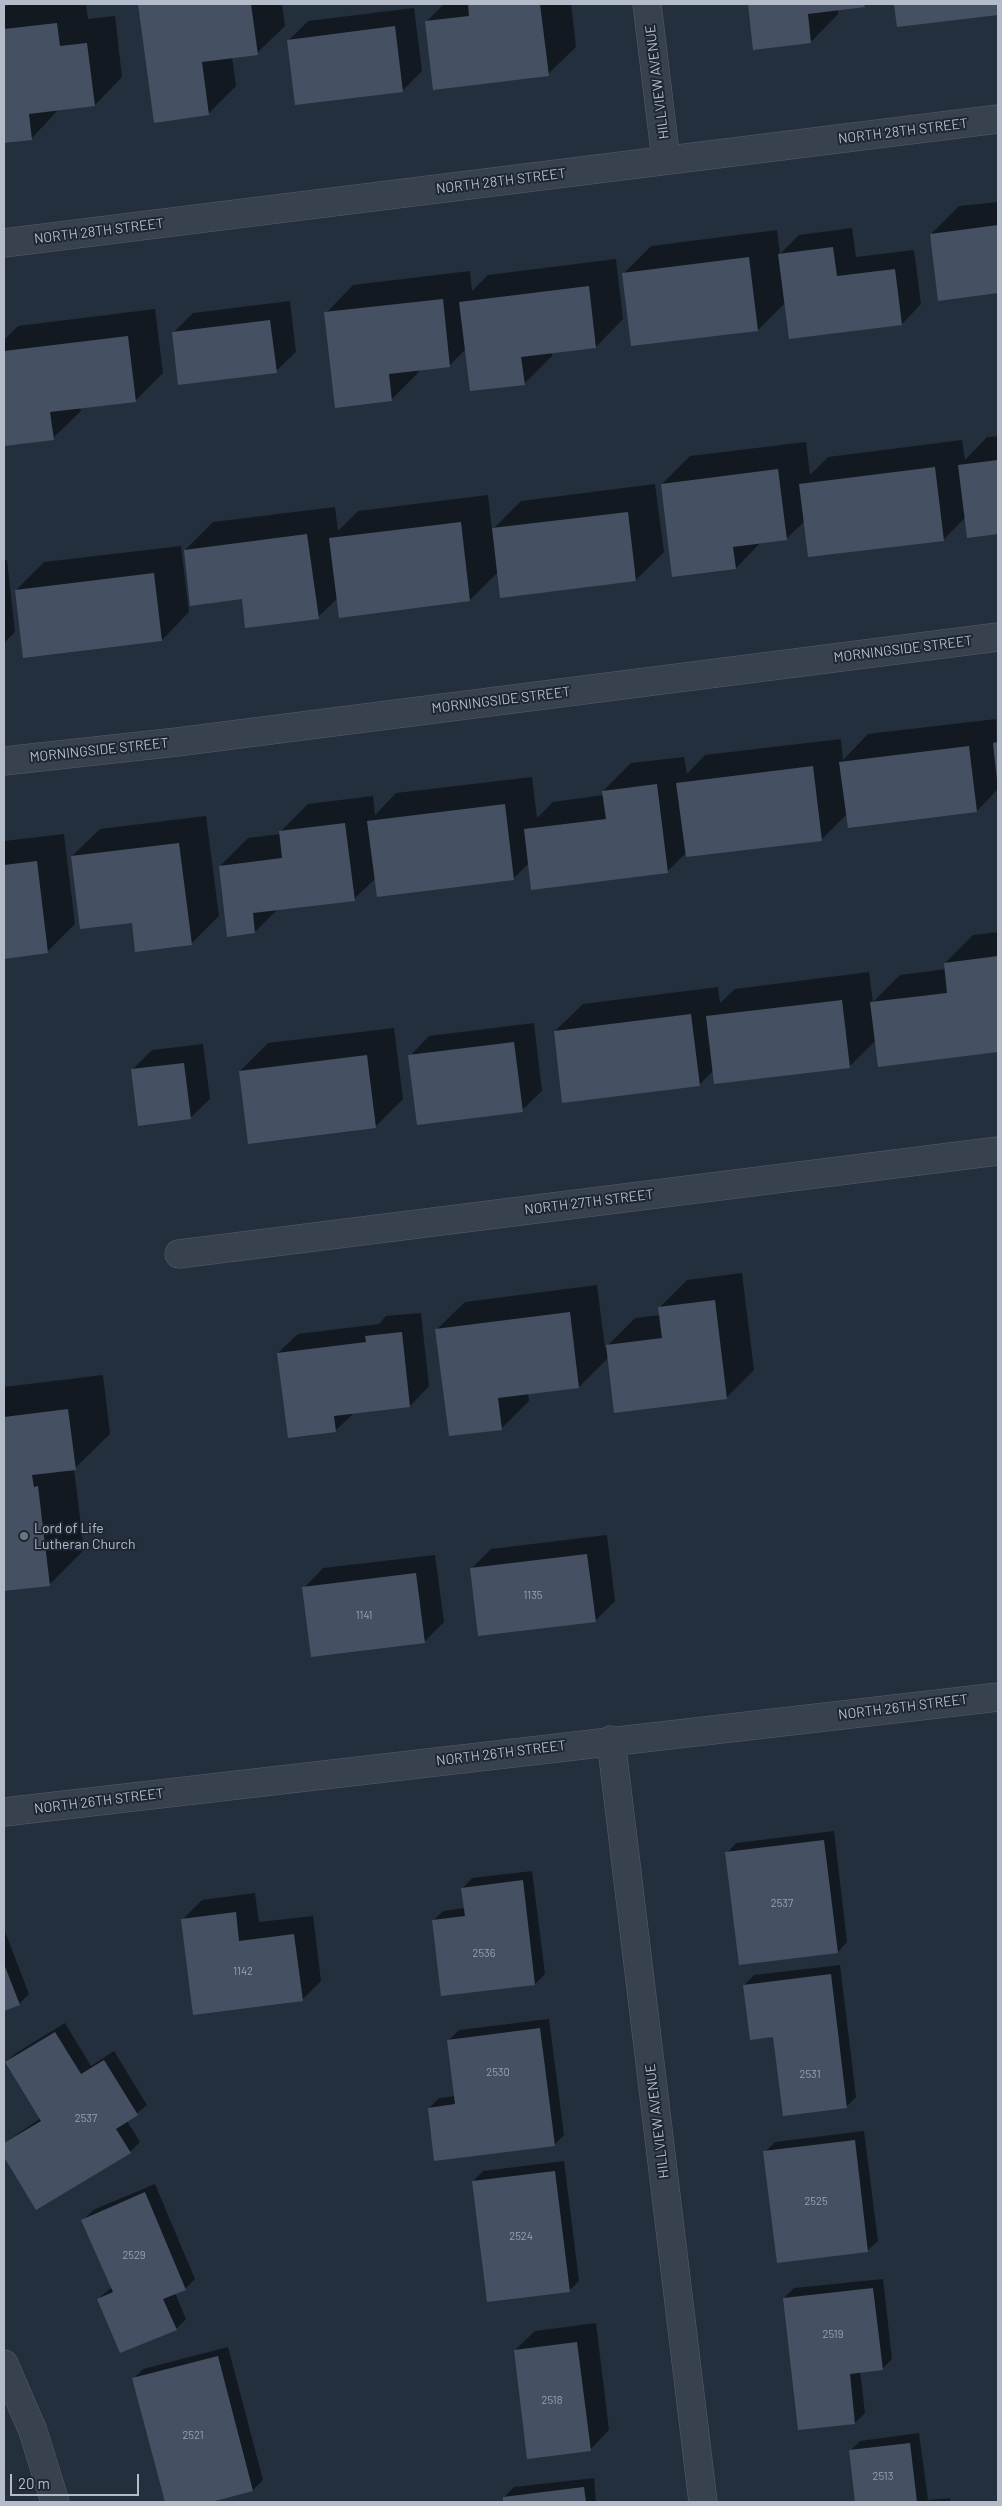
<!DOCTYPE html>
<style>
body{margin:0}
#map{position:relative;width:1002px;height:2506px;overflow:hidden;background:#242f3e;font-family:Barlow,sans-serif}
canvas{display:block}
.frame{position:absolute;inset:0;border:5px solid #b4bcc9;pointer-events:none}
.scale{position:absolute;left:10px;top:2474px;width:129px;height:22px;box-sizing:border-box;border:2px solid #b4bcc9;border-top:0;padding-left:6px;font-size:15px;line-height:18px;white-space:nowrap;color:#b4bcc9;-webkit-text-stroke:4px #1d2633;paint-order:stroke}
</style>
<div id="map">
<canvas width="1002" height="2506"></canvas>
<div class="frame"></div>
<div class="scale">20 m</div>
</div>
<script>
const g = document.querySelector('canvas').getContext('2d');
g.lineJoin = 'round';
function fill(path, color) { g.fillStyle = color; g.fill(path, 'evenodd'); }
const shape = rows => new Path2D(rows.map(r => 'M' + r).join(''));
function strokePath(path, color, width, dash) { g.strokeStyle = color; g.lineWidth = width; g.lineCap = dash ? 'butt' : 'round'; g.setLineDash(dash || []); g.stroke(path); }
function label(font, color, halo, rows, align = 'center') {
  g.font = font + ' Barlow,sans-serif'; g.lineWidth = 4; g.setLineDash([]); g.textBaseline = 'middle'; g.strokeStyle = halo; g.fillStyle = color; for (const [text, x, y, turn = 0] of rows) {
    g.save(); g.translate(x, y); g.rotate((+turn || 0) * Math.PI / 180); g.textAlign = isNaN(turn) ? turn : align; if (halo) g.strokeText(text, 0, 0); g.fillText(text, 0, 0); g.restore();
  }
}
const shadow = shape([
 [18,4,86,4,88,19,115,16,122,77,95,105,59,109,31,139,4,142,4,6],
 [139,4,282,4,285,26,257,53,232,57,236,86,208,114,155,121],
 [444,4,571,4,576,47,548,74,426,22],
 [749,4,867,4,864,6,838,10,838,14,811,42,755,49],
 [895,4,998,4,998,14,898,26],
 [414,8,422,71,402,91,289,40,308,21],
 [998,202,998,292,939,299,931,234,959,206],
 [852,228,856,257,914,250,921,304,902,324,786,302,758,330,623,274,651,246,777,230,780,254,799,235],
 [616,259,623,319,596,347,552,352,552,356,524,384,466,349,450,365,419,369,419,372,391,400,326,313,353,285,470,271,472,291,488,275],
 [290,301,296,352,276,371,173,333,193,313],
 [155,309,163,373,135,401,80,407,81,411,53,438,4,444,4,340,18,326],
 [998,436,998,533,968,537,966,517,943,540,805,521,786,539,761,542,736,568,662,484,690,456,806,442,810,475,828,457,962,440,965,460,987,437],
 [655,484,664,552,636,580,498,572,470,600,338,598,318,617,243,598,185,550,213,522,335,507,338,531,358,511,488,495,492,530,521,501],
 [181,546,189,612,162,640,16,590,44,562],
 [4,560,7,560,15,632,4,643],
 [996,719,998,789,977,811,847,814,822,839,686,853,667,872,529,863,513,879,376,878,354,899,278,909,255,932,220,866,248,838,280,834,280,832,308,804,373,796,375,815,396,793,532,777,537,818,553,802,604,795,603,791,631,763,684,757,687,774,705,755,841,739,843,760,868,734],
 [206,816,219,916,191,944,72,856,100,829],
 [64,834,75,924,47,952,4,957,4,841],
 [998,932,998,1051,879,1065,876,1040,850,1066,714,1070,699,1085,555,1031,583,1004,718,987,720,1003,735,989,869,972,873,1002,900,975,946,969,945,963,973,935],
 [534,1023,542,1091,522,1110,410,1056,429,1036],
 [394,1028,403,1099,375,1127,240,1071,268,1043],
 [203,1044,210,1099,190,1118,132,1070,152,1050],
 [742,1273,754,1370,726,1398,609,1357,579,1387,528,1393,529,1401,501,1429,437,1329,465,1302,597,1285,605,1348,635,1318,661,1315,660,1307,687,1280],
 [421,1313,429,1386,410,1406,354,1413,335,1431,278,1353,298,1334,379,1324,386,1316],
 [103,1375,110,1434,74,1469,84,1550,50,1584,4,1589,4,1387],
 [607,1535,615,1601,595,1621,471,1569,491,1549],
 [435,1555,444,1622,424,1642,304,1588,323,1568],
 [834,1831,847,1942,838,1952,727,1853,736,1843],
 [532,1871,545,1974,535,1984,443,1995,433,1921,443,1911,465,1908,463,1888,472,1878],
 [255,1893,259,1922,313,1916,321,1981,302,2000,182,1920,202,1900],
 [4,1929,29,1994,19,2004,4,2010],
 [840,1965,856,2097,846,2107,744,1985,754,1975],
 [549,2019,564,2135,554,2145,429,2108,439,2098,456,2096,449,2040,459,2030],
 [65,2023,91,2066,114,2051,147,2105,127,2121,140,2142,130,2152,36,2208,4,2154,4,2143,41,2118,6,2062,16,2053],
 [864,2131,878,2241,868,2250,765,2152,775,2142],
 [564,2161,579,2281,569,2291,473,2181,483,2171],
 [155,2184,195,2279,185,2289,175,2293,186,2319,176,2329,98,2299,112,2287,83,2220,93,2210],
 [883,2279,892,2359,882,2369,860,2371,865,2413,855,2423,800,2429,784,2298,794,2288],
 [596,2323,609,2430,590,2450,515,2350,535,2331],
 [228,2347,263,2480,253,2490,206,2502,166,2502,133,2379,143,2369],
 [919,2433,928,2500,950,2498,951,2502,851,2502,856,2502,851,2450,860,2441],
 [594,2478,596,2502,505,2502,504,2497,514,2487]
]);
const building = shape([
 [138,4,251,4,258,55,202,62,209,115,154,123],
 [468,4,540,4,549,76,433,90,425,21,469,16],
 [748,4,864,4,865,7,808,14,811,43,753,50],
 [894,4,998,4,998,15,897,27],
 [57,23,60,46,87,43,95,106,29,114,32,140,4,143,4,29],
 [395,26,403,92,295,105,287,40],
 [998,225,998,293,938,301,930,234],
 [833,247,837,276,895,269,902,325,789,339,778,254],
 [749,257,758,331,631,346,622,273],
 [589,286,596,348,521,357,525,385,470,391,459,302],
 [443,299,450,367,389,374,392,401,335,408,324,312],
 [270,320,277,373,178,385,172,332],
 [128,336,136,402,50,412,54,440,4,446,4,351],
 [998,460,998,534,967,538,958,465],
 [935,467,944,541,808,557,799,484],
 [778,469,787,540,733,547,736,569,672,577,661,484],
 [628,512,636,581,500,598,492,528],
 [461,522,470,601,339,618,329,538],
 [307,534,319,619,245,628,242,599,190,606,184,550],
 [154,573,162,641,23,658,15,590],
 [998,742,998,779,997,780,993,743],
 [969,746,977,812,848,828,839,762],
 [813,766,822,841,686,857,676,783],
 [657,784,668,873,531,890,524,829,606,819,602,791],
 [505,804,514,880,377,897,367,821],
 [345,823,355,901,253,913,255,933,227,937,219,866,282,858,279,831],
 [179,843,192,945,135,952,132,923,80,929,71,856],
 [37,861,48,953,4,959,4,865],
 [998,956,998,1052,878,1067,870,1002,947,993,944,963],
 [842,1000,850,1068,714,1084,706,1016],
 [691,1014,700,1086,562,1103,554,1031],
 [514,1042,523,1112,417,1125,408,1055],
 [367,1055,376,1128,248,1144,239,1071],
 [184,1063,191,1119,138,1126,131,1069],
 [715,1300,727,1399,614,1413,606,1345,662,1338,658,1307],
 [570,1312,579,1388,498,1398,502,1430,449,1436,435,1329],
 [402,1332,410,1407,334,1416,336,1432,288,1438,277,1353,366,1342,365,1336],
 [68,1409,76,1470,32,1475,34,1487,38,1486,50,1586,4,1591,4,1417],
 [587,1554,596,1622,478,1636,470,1568],
 [416,1573,425,1643,311,1657,302,1587],
 [824,1840,838,1953,739,1965,725,1852],
 [523,1880,535,1985,441,1996,432,1920,465,1916,461,1888],
 [236,1912,239,1941,294,1934,303,2001,193,2015,181,1919],
 [4,1964,20,2005,4,2011],
 [831,1974,847,2108,783,2116,773,2037,750,2040,743,1985],
 [540,2028,555,2146,434,2161,428,2108,455,2104,447,2040],
 [55,2032,81,2074,104,2060,138,2115,116,2129,131,2153,36,2210,4,2157,4,2143,41,2121,5,2062],
 [855,2140,868,2252,777,2263,763,2151],
 [555,2171,570,2292,487,2302,472,2181],
 [145,2192,186,2290,163,2299,177,2330,120,2353,97,2299,113,2292,81,2220],
 [873,2288,883,2370,850,2374,855,2424,798,2430,783,2298],
 [577,2342,591,2451,527,2459,514,2350],
 [218,2356,253,2491,211,2502,165,2502,132,2378],
 [910,2443,917,2502,855,2502,849,2450],
 [584,2487,586,2502,503,2502,503,2497]
]);
const minor = shape([
 [647,4,666,160],
 [4,243,998,119],
 [4,761,177,742,998,637],
 [179,1254,998,1151],
 [611,1740,703,2502],
 [4,1812,998,1697],
 [4,2364,33,2431,55,2502]
]);
const markers = [
 [24,1536,5,"#6b7280"]
];
const numberNames = [
 ["1135",533,1595],
 ["1141",364,1615],
 ["2537",782,1903],
 ["2536",484,1953],
 ["1142",243,1971],
 ["2530",498,2072],
 ["2531",810,2074],
 ["2537",86,2118],
 ["2525",816,2201],
 ["2524",521,2236],
 ["2529",134,2255],
 ["2519",833,2334],
 ["2518",552,2400],
 ["2521",193,2435],
 ["2513",883,2476]
];
const streetNames = [
 ["HILLVIEW AVENUE",657,82,-97],
 ["NORTH 28TH STREET",903,131,-7],
 ["NORTH 28TH STREET",501,181,-7],
 ["NORTH 28TH STREET",99,231,-7],
 ["MORNINGSIDE STREET",903,649,-7],
 ["MORNINGSIDE STREET",501,700,-7],
 ["MORNINGSIDE STREET",99,750,-6],
 ["NORTH 27TH STREET",589,1202,-7],
 ["NORTH 26TH STREET",903,1707,-7],
 ["NORTH 26TH STREET",501,1753,-7],
 ["NORTH 26TH STREET",99,1801,-7],
 ["HILLVIEW AVENUE",657,2121,-97]
];
const poiNames = [
 ["Lord of Life",34,1528],
 ["Lutheran Church",34,1544]
];
fill(shadow, '#0007');
fill(building, '#455162');
strokePath(minor, '#565f6c', 29);
strokePath(minor, '#38414e', 28);
for (const [x, y, r, color] of markers) { const dot = new Path2D(); dot.arc(x, y, r, 0, 2 * Math.PI); g.fillStyle = color; g.fill(dot); strokePath(dot, '#1d2633', 2); }
label('11px', '#98a1af', null, numberNames);
label('14px', '#b4bcc9', '#1d2633', streetNames);
label('14px', '#b4bcc9', '#1d2633', poiNames, 'left');
</script>
